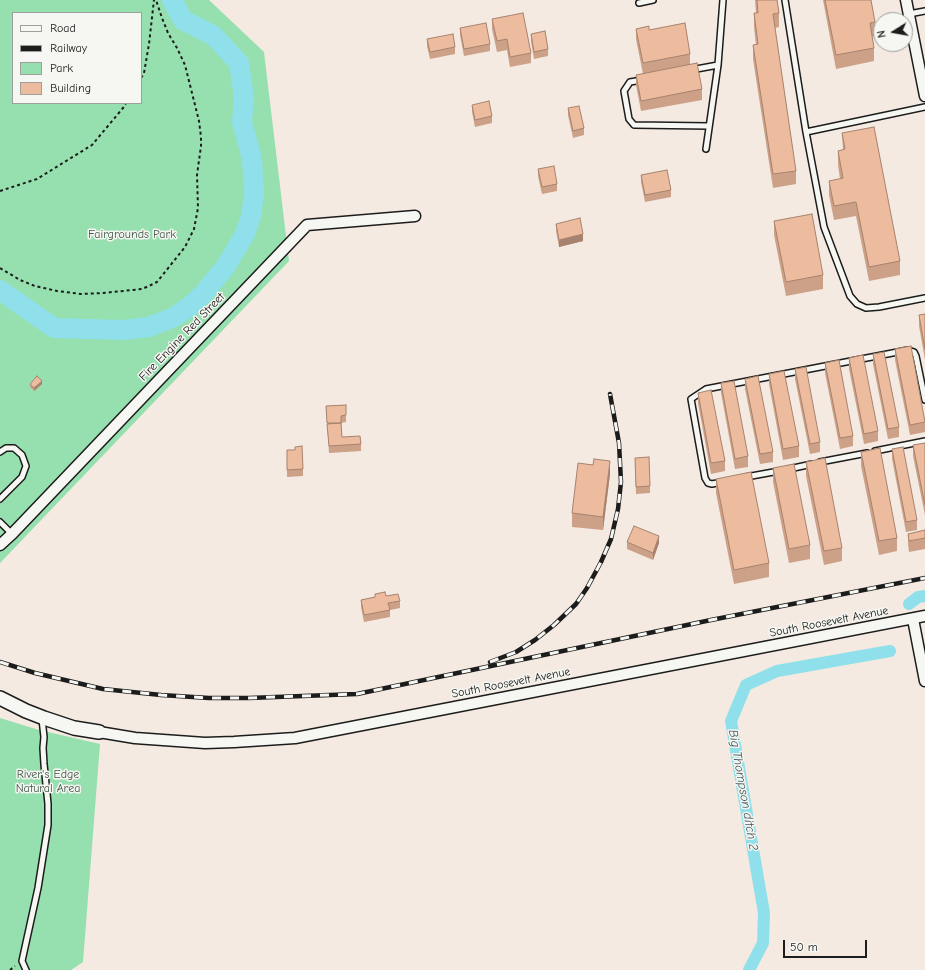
<!DOCTYPE html>
<style>
body{margin:0}
#map{position:relative;width:925px;height:970px;overflow:hidden;background:#f4eae1;font-family:"Comic Neue",sans-serif}
canvas{display:block}
.legend{position:absolute;left:12px;top:12px;width:130px;height:92px;box-sizing:border-box;background:#f6f6f2;border:1px solid #9f9f9c;margin:0;padding:5px 7px;list-style:none;font-size:12px;color:#1c1c1c}
.legend li{display:flex;align-items:center;gap:8px;height:20px}
.legend b{width:20px;border:1px solid #9f9f9c}
.north{position:absolute;left:873px;top:12px;width:40px;height:40px;box-sizing:border-box;background:#f6f6f2;border:1px solid #9f9f9c;border-radius:50%;rotate:259deg;font-size:11px;font-weight:700;line-height:16px;text-align:center;color:#1c1c1c}
.north::after{content:'';display:block;margin:auto;width:14px;height:18px;background:#1c1c1c;clip-path:polygon(50% 0,100% 100%,50% 72%,0 100%)}
.scale{position:absolute;left:783px;top:940px;width:84px;height:18px;box-sizing:border-box;border:2px solid #1c1c1c;border-top:0;padding-left:5px;font-size:12px;line-height:14px;white-space:nowrap;color:#1c1c1c;-webkit-text-stroke:3px #f6f6f2;paint-order:stroke}
</style>
<div id="map">
<canvas width="925" height="970"></canvas>
<ul class="legend">
<li><b style="height:5px;background:#f6f6f2"></b>Road</li>
<li><b style="height:5px;background:#1c1c1c"></b>Railway</li>
<li><b style="height:11px;background:#96dfaf"></b>Park</li>
<li><b style="height:11px;background:#edbb9e"></b>Building</li>
</ul>
<div class="north">N</div>
<div class="scale">50 m</div>
</div>
<script>
const g = document.querySelector('canvas').getContext('2d');
g.lineJoin = 'round';
function fill(path, color) { g.fillStyle = color; g.fill(path, 'evenodd'); }
const shape = rows => new Path2D(rows.map(r => 'M' + r).join(''));
function strokePath(path, color, width, dash) { g.strokeStyle = color; g.lineWidth = width; g.lineCap = dash ? 'butt' : 'round'; g.setLineDash(dash || []); g.stroke(path); }
function label(font, color, halo, rows, align = 'center') {
  g.font = font + ' "Comic Neue",sans-serif'; g.lineWidth = 3; g.setLineDash([]); g.textBaseline = 'middle'; g.strokeStyle = halo; g.fillStyle = color; for (const [text, x, y, turn = 0] of rows) {
    g.save(); g.translate(x, y); g.rotate((+turn || 0) * Math.PI / 180); g.textAlign = isNaN(turn) ? turn : align; if (halo) g.strokeText(text, 0, 0); g.fillText(text, 0, 0); g.restore();
  }
}
const green = shape([
 [0,0,209,0,264,52,289,261,0,563],
 [13,13,141,13,141,103,13,103],
 [0,718,39,730,100,744,83,962,71,970,0,970]
]);
const canal = shape([
 [909,604,918,597,925,596],
 [749,970,763,943,764,913,731,721,746,685,777,671,890,651]
]);
const river = shape([
 [0,290,54,328,123,330,149,327,174,317,189,307,203,294,226,266,245,234,251,216,254,194,252,159,242,122,244,98,239,63,214,36,183,20,172,0]
]);
const path = shape([
 [141,78,144,73,149,44,154,0],
 [0,191,37,179,92,145,123,108,126,103],
 [0,268,20,280,35,286,57,291,81,294,103,293,142,289,151,285,157,282,185,247,194,229,198,208,197,175,201,146,201,137,199,121,185,65,177,48,168,33,162,18,156,0],
 [10,970,15,966]
]);
const service = shape([
 [785,0,806,132,925,107],
 [639,3,653,0],
 [909,14,925,11],
 [691,70,718,65],
 [642,80,630,82,624,91,629,119,634,125,709,126],
 [806,132,824,227,850,296,857,304,866,308,879,307,925,298],
 [706,149,718,65,723,0],
 [875,451,925,441],
 [0,452,6,448,14,448,22,455,26,466,22,477,0,499],
 [820,462,867,453],
 [789,469,812,464],
 [746,477,779,471],
 [722,482,712,484,708,483,705,478,691,399,706,389,908,350,914,352,916,356,925,400],
 [0,522,12,534],
 [26,970,22,961,38,888,48,825,48,804,44,764,43,748,44,737,42,719]
]);
const minor = shape([
 [906,0,925,96],
 [0,545,12,534,307,225,415,216],
 [913,619,925,681],
 [99,732,135,738,205,743,234,742,295,738,925,616]
]);
const tertiary = shape([
 [0,698,26,711,44,718,74,728,99,732]
]);
const rail = shape([
 [0,662,35,673,103,689,161,695,209,698,249,698,357,694,711,620,925,578],
 [490,662,516,652,535,640,554,625,576,604,587,588,601,562,611,539,618,509,621,482,619,443,610,394]
]);
const wall = shape([
 [755,0,777,0,779,13,779,27,775,28,796,171,796,184,773,188,753,59,753,45,756,45,754,27,754,13,756,13],
 [823,0,871,0,875,22,875,36,872,36,874,48,874,61,836,69],
 [492,19,531,53,531,63,510,67,507,50,497,52,492,29],
 [460,28,490,44,490,51,464,56,460,35],
 [636,29,649,30,690,54,690,64,702,89,702,100,641,111,636,85,636,75,643,74,636,39],
 [531,34,548,49,548,56,534,59,531,41],
 [427,39,455,47,455,54,430,59,427,46],
 [472,105,492,116,492,123,475,127,472,112],
 [568,108,584,128,584,135,573,138,568,115],
 [842,133,900,261,900,275,869,281,856,216,834,220,829,195,829,181,840,179,838,165,838,151,843,150],
 [538,169,557,184,557,191,542,194,538,176],
 [641,175,671,190,671,197,645,202,641,182],
 [774,221,823,275,823,289,786,296,774,235],
 [556,224,583,241,559,247,556,231],
 [925,314,925,360,919,326,919,315],
 [895,349,925,420,925,432,910,435,895,360],
 [873,354,899,427,899,437,888,439,873,364],
 [849,358,878,431,878,441,864,444,849,369],
 [825,363,853,436,853,446,840,449,825,373],
 [795,369,820,442,820,452,810,454,795,379],
 [769,374,799,446,799,457,783,460,769,384],
 [745,379,773,452,773,462,760,464,745,389],
 [721,383,748,456,748,467,735,469,721,393],
 [30,384,42,384,34,391,30,387],
 [698,393,725,461,725,471,711,474,698,403],
 [346,405,346,422,341,423,342,437,361,444,361,451,329,453,326,406],
 [925,443,925,515,913,456,913,445],
 [892,449,917,520,917,530,906,532,892,459],
 [287,450,295,450,303,469,303,476,287,477],
 [861,452,897,538,897,551,879,555,861,466],
 [635,458,650,486,650,493,636,494],
 [806,462,842,548,842,561,824,565,806,476],
 [773,468,810,545,810,559,789,563,773,482],
 [610,474,603,530,572,527,572,513],
 [716,479,769,563,769,577,734,584,716,493],
 [925,530,925,549,909,552,908,544,908,534],
 [627,542,659,543,653,560,627,549],
 [375,594,386,596,400,601,400,608,390,610,390,617,364,622,361,607,361,600,375,597]
]);
const shadedWall = shape([
 [583,234,583,241,559,247,559,240],
 [42,381,42,384,34,391,34,388],
 [610,461,610,474,603,530,603,517],
 [659,536,659,543,653,560,653,553]
]);
const building = shape([
 [757,0,777,0,779,13,773,14,796,171,773,174,753,45,758,44,754,13,758,13,757,0],
 [825,0,871,0,875,22,870,23,874,48,836,55,825,0],
 [523,13,531,53,510,57,507,39,497,41,492,19,523,13],
 [486,23,490,44,464,49,460,28,486,23],
 [685,23,690,54,643,63,636,29,649,26,649,30,685,23],
 [545,31,548,49,534,52,531,34,545,31],
 [453,34,455,47,430,52,427,39,453,34],
 [697,63,702,89,641,101,636,75,697,63],
 [489,101,492,116,475,120,472,105,489,101],
 [579,106,584,128,573,131,568,108,579,106],
 [874,127,900,261,869,267,856,202,834,206,829,181,843,178,838,151,845,149,842,133,874,127],
 [554,166,557,184,542,187,538,169,554,166],
 [667,170,671,190,645,195,641,175,667,170],
 [812,214,823,275,786,282,774,221,812,214],
 [580,218,583,234,559,240,556,224,580,218],
 [925,314,925,349,919,315,925,314],
 [911,346,925,422,910,425,895,349,911,346],
 [884,352,899,427,888,429,873,354,884,352],
 [863,355,878,431,864,434,849,358,863,355],
 [839,360,853,436,840,438,825,363,839,360],
 [806,367,820,442,810,444,795,369,806,367],
 [784,371,799,446,783,449,769,374,784,371],
 [37,376,42,381,34,388,30,384,37,376],
 [758,376,773,452,760,454,745,379,758,376],
 [734,381,748,456,735,459,721,383,734,381],
 [711,390,725,461,711,463,698,393,711,390],
 [346,405,346,415,341,416,341,423,327,423,326,406,346,405],
 [341,423,342,437,360,436,361,444,329,446,327,424,341,423],
 [925,443,925,505,913,445,925,443],
 [302,446,303,469,287,470,287,450,295,450,295,447,302,446],
 [903,447,917,520,906,522,892,449,903,447],
 [880,448,897,538,879,541,861,452,880,448],
 [649,457,650,486,636,487,635,458,649,457],
 [825,458,842,548,824,551,806,462,825,458],
 [594,459,610,461,603,517,572,513,578,463,593,465,594,459],
 [794,464,810,545,789,549,773,468,794,464],
 [751,472,769,563,734,570,716,479,751,472],
 [634,526,659,536,653,553,627,542,634,526],
 [925,530,925,538,909,541,908,534,925,530],
 [385,592,386,596,398,594,400,601,388,603,390,610,364,615,361,600,375,597,375,594,385,592]
]);
const parkNames = [
 ["Fairgrounds Park",132,235],
 ["River's Edge",48,775],
 ["Natural Area",48,789]
];
const streetNames = [
 ["Fire Engine Red Street",182,337,-46],
 ["South Roosevelt Avenue",829,622,-11],
 ["South Roosevelt Avenue",511,683,-11]
];
const waterNames = [
 ["Big Thompson ditch 2",743,790,80]
];
fill(green, '#96dfaf');
strokePath(canal, '#8fe0ea', 12);
strokePath(river, '#8fe0ea', 20);
strokePath(service, '#1c1c1c', 8);
strokePath(minor, '#1c1c1c', 13);
strokePath(tertiary, '#1c1c1c', 16);
strokePath(path, '#1c1c1c', 2, [3, 3]);
strokePath(service, '#f6f6f2', 5);
strokePath(minor, '#f6f6f2', 10);
strokePath(tertiary, '#f6f6f2', 13);
strokePath(rail, '#1c1c1c', 4.5);
strokePath(rail, '#f6f6f2', 3, [9]);
fill(wall, '#cca188');
fill(shadedWall, '#a6836f');
fill(building, '#edbb9e');
strokePath(building, '#a6836f', 1);
label('12px', '#415648', '#f6f6f2', parkNames);
label('12px', '#1c1c1c', '#f6f6f2', streetNames);
label('italic 13px', '#3e575a', '#f6f6f2', waterNames);
</script>
